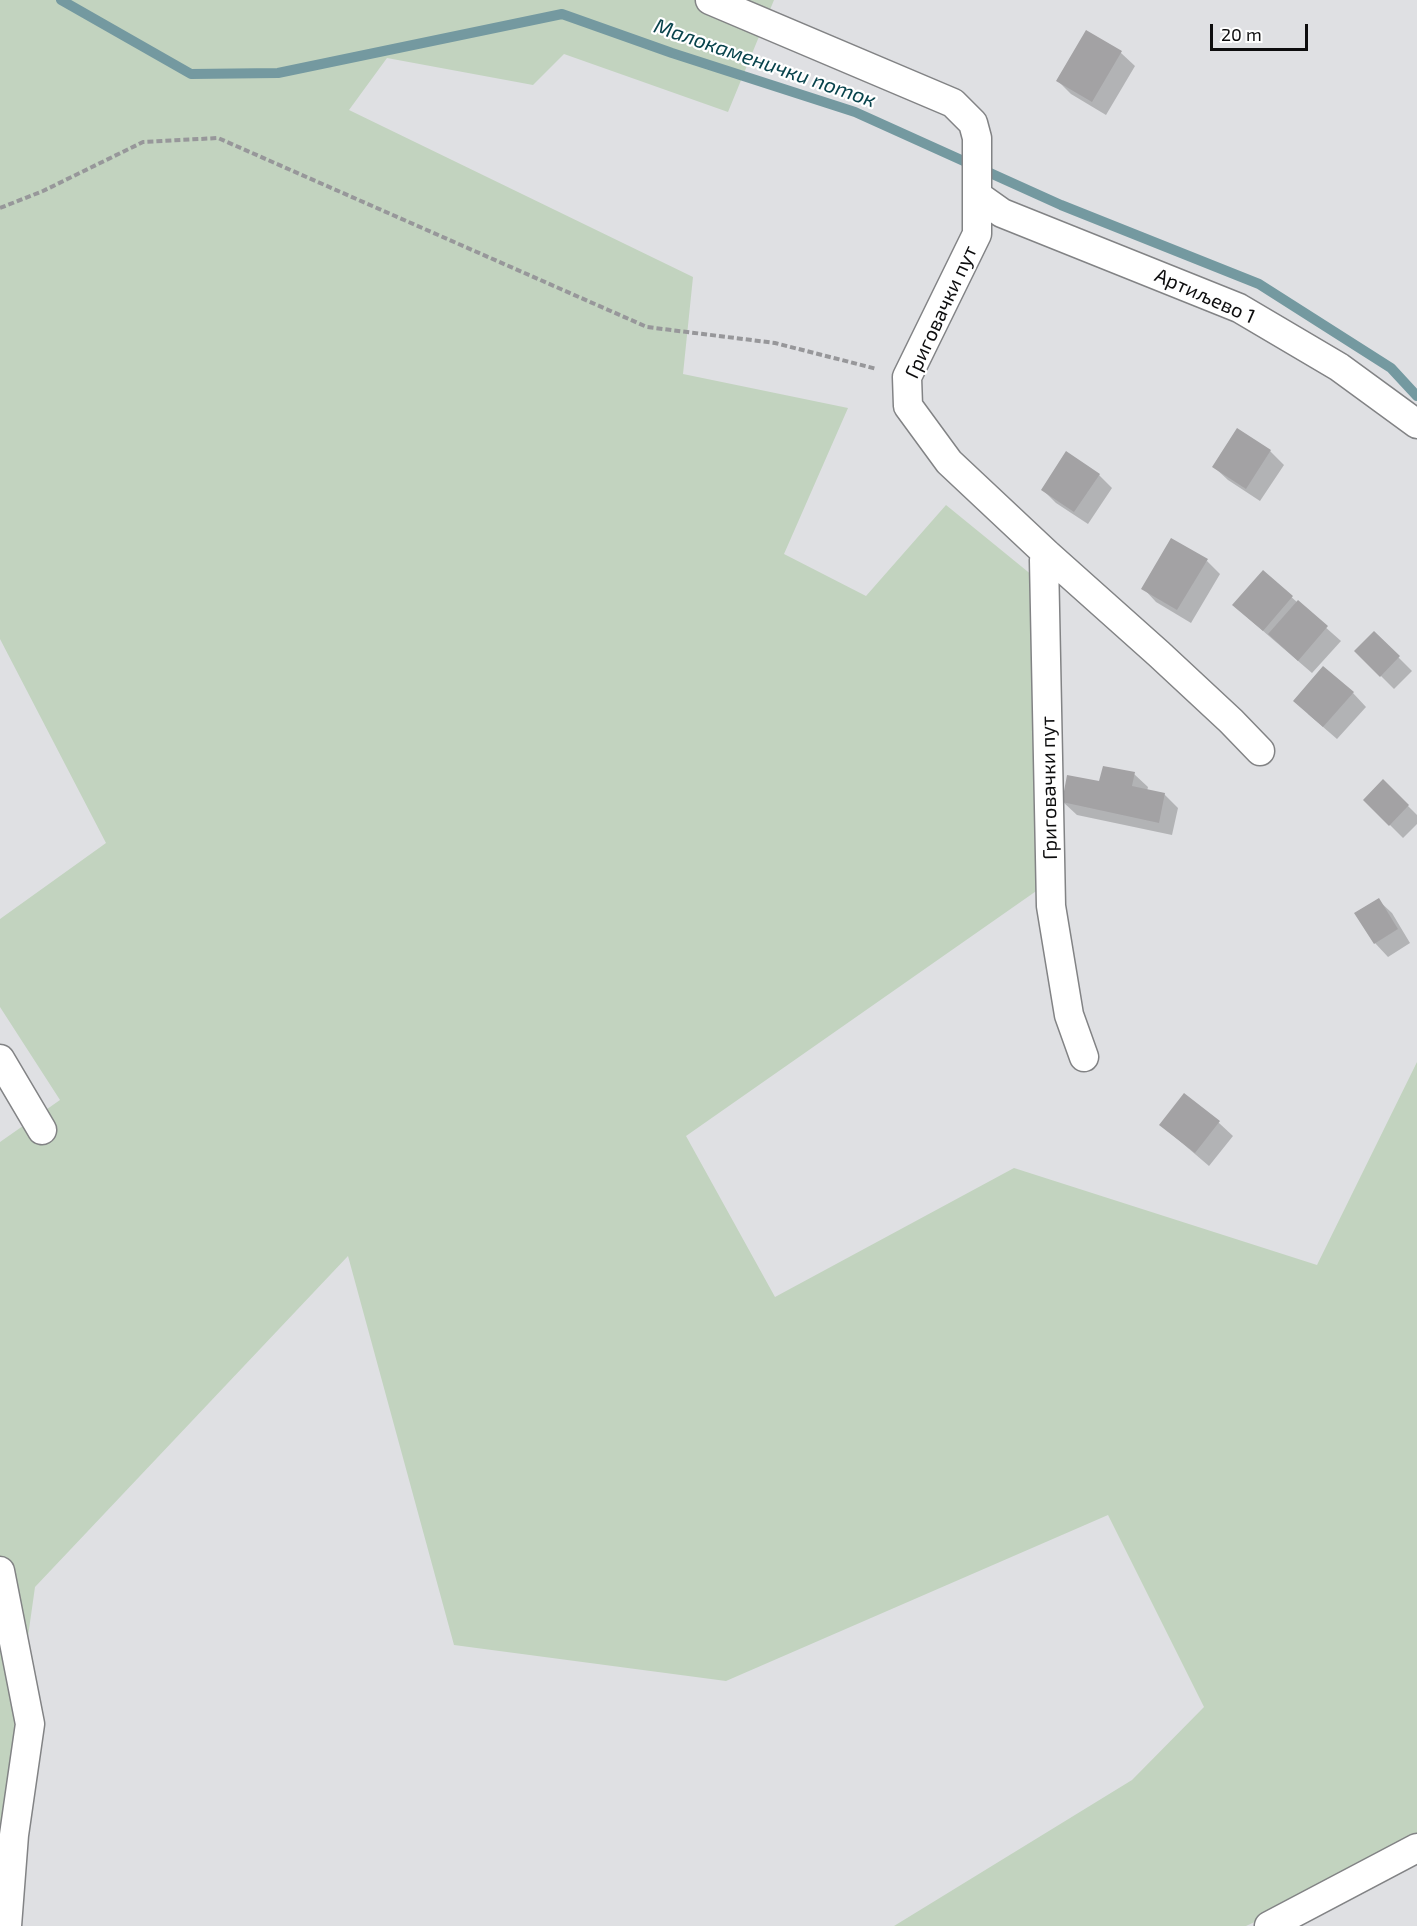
<!DOCTYPE html>
<meta charset="utf-8">
<style>
body{margin:0}
#map{position:relative;width:1417px;height:1926px;overflow:hidden;background:#dfe0e3;font-family:"Exo 2",sans-serif}
canvas{display:block}
.scale{position:absolute;left:1210px;top:24px;width:98px;height:27px;box-sizing:border-box;border:3px solid #0d0d0e;border-top:0;padding-left:8px;font-size:18px;line-height:21px;white-space:nowrap;color:#0d0d0e;-webkit-text-stroke:4px #fff;paint-order:stroke}
</style>
<div id="map">
<canvas width="1417" height="1926"></canvas>
<div class="scale">20 m</div>
</div>
<script>
const g = document.querySelector('canvas').getContext('2d');
g.lineJoin = 'round';
function fill(path, color) { g.fillStyle = color; g.fill(path, 'evenodd'); }
const shape = rows => new Path2D(rows.map(r => 'M' + r).join(''));
function strokePath(path, color, width, dash) { g.strokeStyle = color; g.lineWidth = width; g.lineCap = dash ? 'butt' : 'round'; g.setLineDash(dash || []); g.stroke(path); }
function label(font, color, halo, rows, align = 'center') {
  g.font = font + ' "Exo 2",sans-serif'; g.lineWidth = 4.5; g.setLineDash([]); g.textBaseline = 'middle'; g.strokeStyle = halo; g.fillStyle = color; for (const [text, x, y, turn = 0] of rows) {
    g.save(); g.translate(x, y); g.rotate((+turn || 0) * Math.PI / 180); g.textAlign = isNaN(turn) ? turn : align; if (halo) g.strokeText(text, 0, 0); g.fillText(text, 0, 0); g.restore();
  }
}
const green = shape([
 [0,0,774,0,728,112,564,54,533,85,387,58,349,110,693,277,683,374,848,408,784,554,866,596,946,505,1038,580,1052,880,686,1136,775,1297,1014,1168,1317,1265,1417,1062,1417,1848,1246,1926,894,1926,1132,1780,1204,1707,1108,1515,726,1681,454,1645,348,1256,35,1587,0,1834,0,1142,60,1100,0,1007,0,919,106,843,0,639]
]);
const shadow = shape([
 [1087,32,1121,53,1135,66,1106,115,1071,94,1057,80],
 [1270,451,1284,465,1260,501,1228,480,1214,467],
 [1099,475,1112,488,1088,524,1056,503,1043,490],
 [1207,561,1220,574,1191,623,1156,602,1143,588],
 [1263,572,1341,641,1312,673,1248,618],
 [1374,633,1412,671,1394,689,1356,651],
 [1353,693,1366,707,1337,739,1308,714],
 [1134,774,1148,787,1147,791,1164,794,1178,808,1172,835,1077,815,1063,802,1101,783],
 [1383,781,1417,815,1417,824,1403,838,1365,800],
 [1378,900,1392,913,1410,943,1388,957,1375,943],
 [1184,1095,1219,1123,1233,1136,1209,1166,1161,1125]
]);
const stream = shape([
 [61,0,191,74,278,73,562,14,672,53,855,112,1061,205,1259,284,1391,368,1417,396]
]);
const building = shape([
 [1086,30,1122,51,1092,102,1056,81],
 [1237,428,1271,450,1246,489,1212,467],
 [1066,451,1100,474,1074,512,1041,490],
 [1171,538,1208,559,1177,610,1141,589],
 [1263,570,1293,596,1263,631,1232,605],
 [1298,600,1328,626,1298,661,1268,634],
 [1374,631,1400,656,1380,677,1354,651],
 [1323,666,1354,692,1323,727,1293,701],
 [1103,766,1135,772,1132,786,1165,793,1159,823,1062,802,1067,775,1099,781],
 [1383,779,1409,805,1389,826,1363,800],
 [1379,898,1398,929,1374,944,1354,913],
 [1184,1093,1220,1121,1195,1153,1159,1125]
]);
const path = shape([
 [0,208,43,191,143,142,218,138,647,327,775,343,877,369]
]);
const street = shape([
 [710,0,953,103,973,123,977,138,977,234,907,377,908,406,949,462,1047,554,1159,654,1231,721,1260,751],
 [978,196,1002,213,1239,308,1339,367,1417,424],
 [1047,554,1044,560,1051,906,1069,1015,1084,1057],
 [0,1059,42,1130],
 [0,1571,30,1724,14,1835,7,1926],
 [1269,1926,1417,1848]
]);
const streetNames = [
 ["Артиљево 1",1205,296,24],
 ["Григовачки пут",941,312,-65],
 ["Григовачки пут",1049,788,-91]
];
const waterNames = [
 ["Малокаменички поток",765,63,19]
];
fill(green, '#c2d3bf');
fill(shadow, '#0003');
strokePath(stream, '#7499a0', 10);
fill(building, '#a3a2a4');
strokePath(street, '#828385', 31);
strokePath(path, '#97979a', 4, [6, 3]);
strokePath(street, '#fff', 28);
label('20px', '#0d0d0e', '#fff', streetNames);
label('italic 21px', '#08434c', '#fff', waterNames);
</script>
